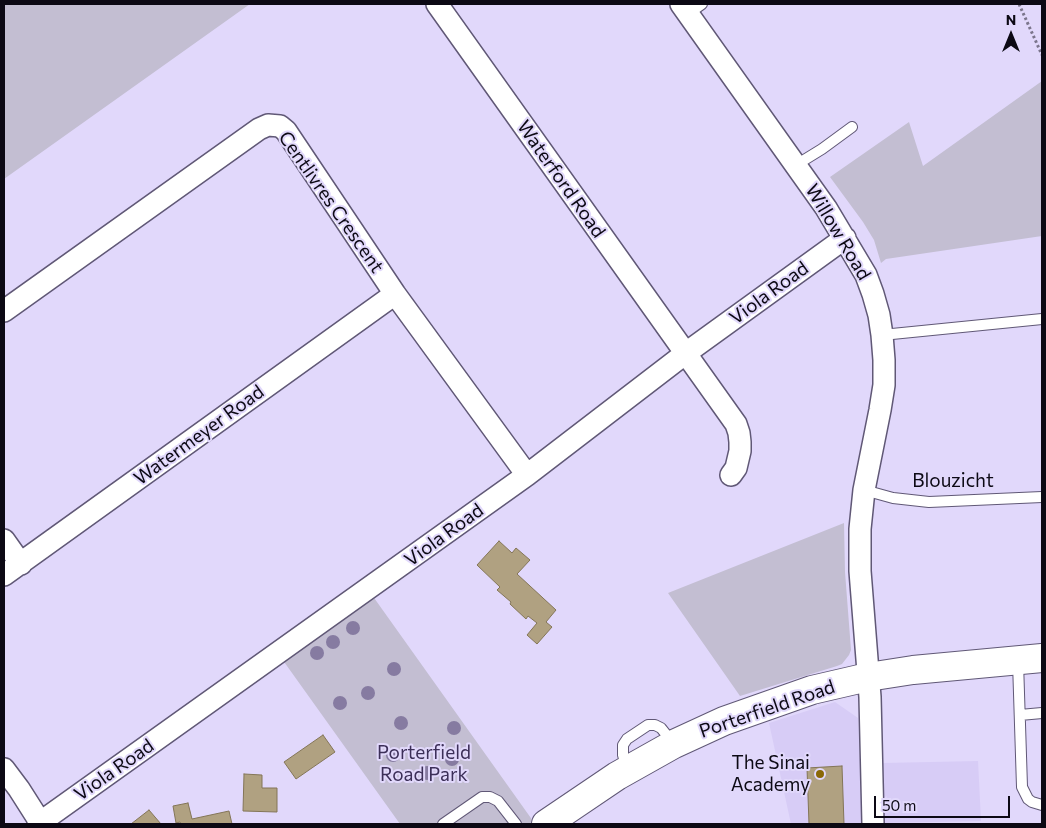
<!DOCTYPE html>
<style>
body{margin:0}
#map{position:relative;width:1046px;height:828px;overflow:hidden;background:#e1d8fb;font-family:Commissioner,sans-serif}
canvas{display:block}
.frame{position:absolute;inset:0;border:5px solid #0c0914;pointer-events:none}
.north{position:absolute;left:986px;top:10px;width:50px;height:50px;-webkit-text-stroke:4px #e1d8fb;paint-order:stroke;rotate:0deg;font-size:14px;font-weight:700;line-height:20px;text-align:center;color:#0c0914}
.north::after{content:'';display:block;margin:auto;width:18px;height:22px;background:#0c0914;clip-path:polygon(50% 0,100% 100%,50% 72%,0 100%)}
.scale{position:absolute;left:874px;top:796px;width:136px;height:22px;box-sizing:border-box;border:2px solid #0c0914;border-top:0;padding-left:6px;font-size:15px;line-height:18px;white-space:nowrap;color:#0c0914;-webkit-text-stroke:4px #e1d8fb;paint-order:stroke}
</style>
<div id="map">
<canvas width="1046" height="828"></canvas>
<div class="frame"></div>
<div class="north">N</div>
<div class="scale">50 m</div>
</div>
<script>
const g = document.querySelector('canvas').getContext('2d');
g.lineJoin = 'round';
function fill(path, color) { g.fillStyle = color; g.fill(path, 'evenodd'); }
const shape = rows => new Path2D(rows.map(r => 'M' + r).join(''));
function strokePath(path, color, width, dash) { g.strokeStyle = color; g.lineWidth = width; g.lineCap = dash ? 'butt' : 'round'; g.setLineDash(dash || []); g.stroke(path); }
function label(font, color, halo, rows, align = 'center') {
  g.font = font + ' Commissioner,sans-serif'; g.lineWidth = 4; g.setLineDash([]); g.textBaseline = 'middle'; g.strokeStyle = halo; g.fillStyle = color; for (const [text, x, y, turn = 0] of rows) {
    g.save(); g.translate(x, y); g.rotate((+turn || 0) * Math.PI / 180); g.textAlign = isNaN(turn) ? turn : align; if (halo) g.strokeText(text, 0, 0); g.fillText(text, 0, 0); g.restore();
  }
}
const built = shape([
 [835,702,858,718,863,824,791,824,769,723],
 [978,761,981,821,884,823,883,763]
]);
const green = shape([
 [4,4,250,4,4,179],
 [1042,81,1042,236,886,259,881,263,874,240,863,222,830,177,909,122,923,166],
 [844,523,845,572,851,650,849,655,842,664,837,666,740,696,668,593],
 [372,595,533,821,529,824,400,824,282,659]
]);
const building = shape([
 [499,541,512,553,516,548,530,560,517,574,556,610,546,622,552,627,537,644,527,635,537,623,528,616,526,619,510,604,511,602,497,590,500,587,477,565,499,541],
 [323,735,335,752,296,779,284,762,323,735],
 [842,766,844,824,809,824,807,768,842,766],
 [244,774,262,775,262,788,277,788,277,812,243,811,244,774],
 [188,803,192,819,229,811,232,824,181,824,180,822,176,823,173,806,188,803],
 [149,810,161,824,131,824,149,810]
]);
const path = shape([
 [1019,4,1042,55]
]);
const lane = shape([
 [688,14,702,4],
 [796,165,822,149,852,127],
 [882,335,1042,319],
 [864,490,893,498,929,502,1042,497],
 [1018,662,1022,787,1028,799,1032,802,1042,805],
 [1020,715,1042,713],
 [627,770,623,755,623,745,627,739,648,725,655,725,661,728,673,743],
 [443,824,482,797,490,797,498,801,516,824]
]);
const street = shape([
 [437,4,736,424,739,433,740,442,740,451,736,468,731,475],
 [681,4,826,208,866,275,873,294,879,315,882,335,884,360,884,385,880,410,864,490,860,529,860,571,870,697,873,824],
 [4,311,259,129,268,125,280,126,286,131,395,294,527,475],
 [4,540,21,564],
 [4,575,395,294],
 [4,769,19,789,40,822],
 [38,824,527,475,686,353,845,238]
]);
const secondary = shape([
 [546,824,617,776,674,744,724,721,812,690,868,677,913,670,1042,658]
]);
const trees = [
 [353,628],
 [333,642],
 [317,653],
 [394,669],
 [368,693],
 [340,703],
 [401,723],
 [454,728],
 [393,755],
 [452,759],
 [427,773]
];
const markers = [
 [820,774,5,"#8a6806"]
];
const streetNames = [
 ["Waterford Road",561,179,55],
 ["Centlivres Crescent",331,202,55],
 ["Willow Road",838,232,59],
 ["Viola Road",769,293,-36],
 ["Watermeyer Road",199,435,-36],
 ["Blouzicht",953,481],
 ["Viola Road",444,535,-36],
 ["Porterfield Road",767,709,-19],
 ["Viola Road",114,770,-35]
];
const parkNames = [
 ["Porterfield",424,753],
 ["Road Park",424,775]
];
const poiNames = [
 ["The Sinai",810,763],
 ["Academy",810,785]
];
fill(built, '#d7ccf6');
fill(green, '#c3bed2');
fill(building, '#b0a181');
strokePath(building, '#837557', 1);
strokePath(lane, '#605876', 12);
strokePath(street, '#605876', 24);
strokePath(secondary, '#605876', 30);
strokePath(path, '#7b758c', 3, [2.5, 2.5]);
strokePath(lane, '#fff', 10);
strokePath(street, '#fff', 21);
strokePath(secondary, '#fff', 28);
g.fillStyle = '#867ba1';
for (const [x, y] of trees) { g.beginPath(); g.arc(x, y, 7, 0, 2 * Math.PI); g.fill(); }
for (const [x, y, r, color] of markers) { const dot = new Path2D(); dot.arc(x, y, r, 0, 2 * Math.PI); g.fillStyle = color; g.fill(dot); strokePath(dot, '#e1d8fb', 2); }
label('19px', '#0c0914', '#e1d8fb', streetNames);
label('19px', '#3c2f58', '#e1d8fb', parkNames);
label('19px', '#0c0914', '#e1d8fb', poiNames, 'right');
</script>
